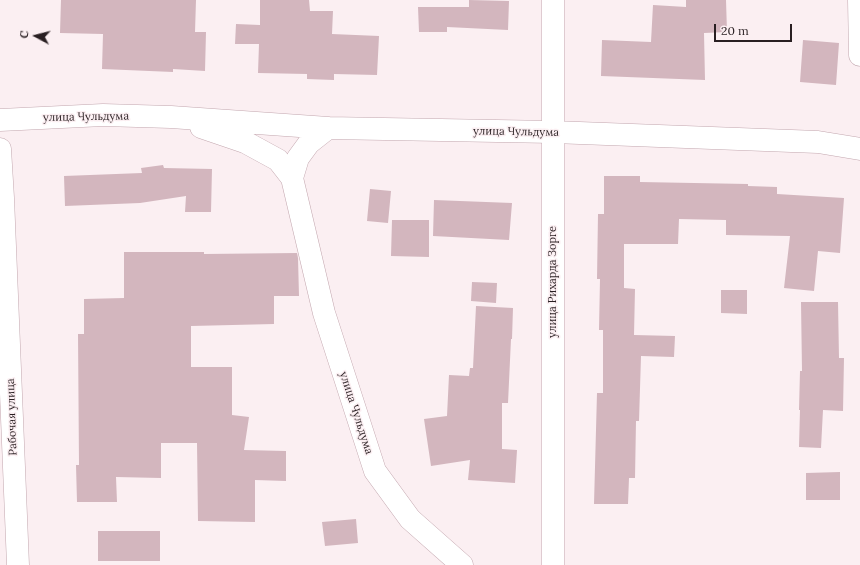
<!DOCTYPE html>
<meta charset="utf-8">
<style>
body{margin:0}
#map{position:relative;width:860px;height:565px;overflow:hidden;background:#fbeff2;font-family:Lora,serif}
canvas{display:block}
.north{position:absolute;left:16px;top:16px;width:40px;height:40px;-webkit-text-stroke:3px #fbeff2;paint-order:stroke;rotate:277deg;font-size:11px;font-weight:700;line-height:16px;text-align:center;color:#291f22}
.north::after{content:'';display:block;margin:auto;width:14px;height:18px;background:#291f22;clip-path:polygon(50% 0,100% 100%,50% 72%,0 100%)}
.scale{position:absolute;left:714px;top:24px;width:78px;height:18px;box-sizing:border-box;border:2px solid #291f22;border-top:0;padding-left:5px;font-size:12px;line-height:14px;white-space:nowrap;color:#291f22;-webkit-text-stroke:3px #fbeff2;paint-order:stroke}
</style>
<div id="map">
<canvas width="860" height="565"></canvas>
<div class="north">С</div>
<div class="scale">20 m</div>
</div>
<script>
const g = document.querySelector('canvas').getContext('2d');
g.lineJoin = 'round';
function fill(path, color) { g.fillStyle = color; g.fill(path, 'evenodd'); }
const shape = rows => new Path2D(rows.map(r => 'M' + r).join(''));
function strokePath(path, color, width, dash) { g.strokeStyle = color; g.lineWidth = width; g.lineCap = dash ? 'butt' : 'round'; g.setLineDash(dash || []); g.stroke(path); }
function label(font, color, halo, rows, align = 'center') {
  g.font = font + ' Lora,serif'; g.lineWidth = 3; g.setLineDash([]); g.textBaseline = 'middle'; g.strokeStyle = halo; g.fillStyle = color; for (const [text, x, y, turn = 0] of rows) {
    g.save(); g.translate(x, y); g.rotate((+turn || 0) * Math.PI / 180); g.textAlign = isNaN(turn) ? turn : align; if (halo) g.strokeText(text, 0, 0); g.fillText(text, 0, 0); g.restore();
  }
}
const building = shape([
 [61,0,196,0,195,32,206,32,205,71,173,69,173,72,102,69,103,34,60,33],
 [260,0,309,0,310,11,333,11,332,34,379,36,377,75,334,74,334,80,307,79,307,74,258,73,259,44,235,44,236,24,260,25],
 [469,0,509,1,508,30,447,27,447,32,419,32,418,7,469,7],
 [686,0,726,0,727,32,704,33,705,80,601,76,602,40,651,42,653,5,686,7],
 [803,40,839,43,836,85,800,82],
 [163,165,164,168,212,169,211,212,185,212,186,196,140,203,65,206,64,176,142,173,141,168],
 [604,176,640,176,640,182,748,184,748,186,777,187,777,194,844,198,840,253,818,251,814,291,784,288,790,236,726,235,726,220,679,219,678,244,624,244,624,288,635,289,634,335,675,336,674,357,641,356,639,421,636,421,635,478,629,478,628,504,594,504,597,393,603,393,603,330,599,330,600,279,597,279,598,214,604,214],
 [370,189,391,191,388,223,367,221],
 [434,200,512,203,509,240,433,236],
 [392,220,429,220,429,257,391,256],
 [124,252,204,252,204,254,297,253,298,258,299,296,274,296,274,324,191,326,191,367,232,367,232,415,249,417,244,450,286,451,286,481,255,480,255,522,198,521,197,443,161,443,161,478,116,477,117,502,77,502,76,465,79,465,78,334,84,334,84,299,124,298],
 [472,282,497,283,496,303,471,301],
 [721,290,747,290,747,314,721,313],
 [801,302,838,302,839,358,844,358,843,411,823,410,821,448,799,447,800,410,799,410,800,371,802,371],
 [476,306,513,308,512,339,511,339,508,403,502,403,502,449,517,450,515,483,468,480,470,460,431,466,424,419,447,416,449,375,469,376,470,368,473,368],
 [840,472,840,500,806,500,806,473],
 [356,519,358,543,325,546,322,522],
 [98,531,160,531,160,561,98,561]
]);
const street = shape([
 [859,0,860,55],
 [553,565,553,132]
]);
const secondary = shape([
 [553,0,553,132],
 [0,120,103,115,171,117,328,128,553,132,818,142,860,149],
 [201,127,245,142,278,160,292,178,324,313,375,471,410,519,462,565],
 [0,149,3,198,18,565],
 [292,178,298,158,309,143,328,128]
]);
const streetNames = [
 ["улица Чульдума",86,117,-1],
 ["улица Чульдума",516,132,1],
 ["улица Рихарда Зорге",553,282,-90],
 ["улица Чульдума",356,413,72],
 ["Рабочая улица",12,417,-92]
];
fill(building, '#d3b6be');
strokePath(street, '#c3a7af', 23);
strokePath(secondary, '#c3a7af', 23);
strokePath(street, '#fff', 22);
strokePath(secondary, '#fff', 22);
label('11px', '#291f22', '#fbeff2', streetNames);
</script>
